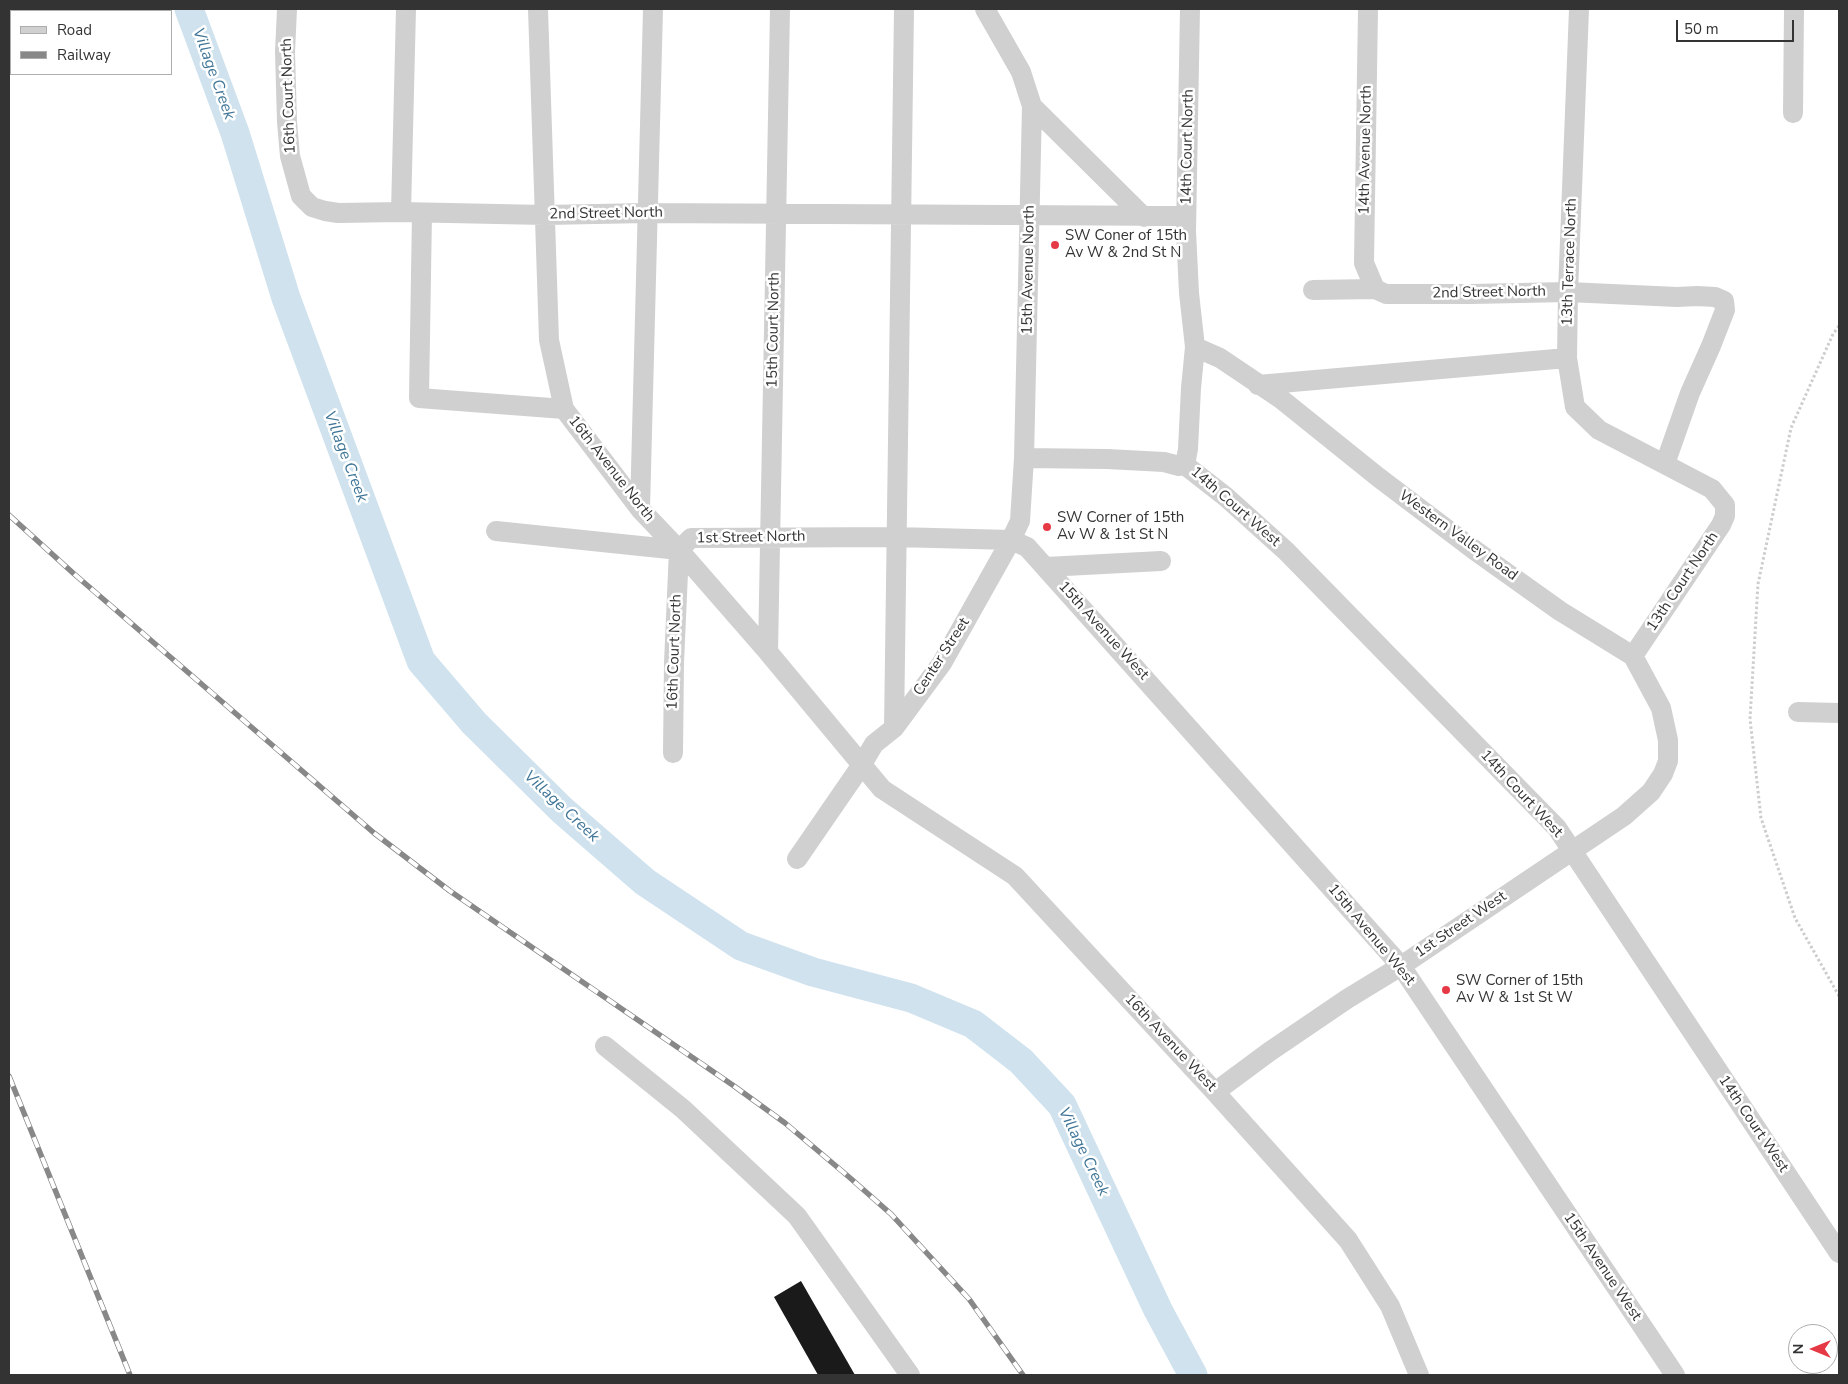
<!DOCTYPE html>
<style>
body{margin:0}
#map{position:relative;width:1848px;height:1384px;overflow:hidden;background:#fff;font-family:"Nunito Sans",sans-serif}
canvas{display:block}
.frame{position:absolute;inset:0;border:10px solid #333;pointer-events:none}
.legend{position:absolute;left:10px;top:10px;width:162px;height:65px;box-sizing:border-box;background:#fff;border:1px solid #adadad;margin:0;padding:6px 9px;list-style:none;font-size:15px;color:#333}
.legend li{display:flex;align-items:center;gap:10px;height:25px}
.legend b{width:25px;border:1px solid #adadad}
.north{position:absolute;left:1788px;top:1324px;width:50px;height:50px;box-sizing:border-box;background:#fff;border:1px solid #adadad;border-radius:50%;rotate:270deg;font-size:14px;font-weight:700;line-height:20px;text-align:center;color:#333}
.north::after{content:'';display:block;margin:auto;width:18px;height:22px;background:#e63946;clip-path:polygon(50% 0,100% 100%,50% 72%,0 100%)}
.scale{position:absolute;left:1676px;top:20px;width:118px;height:22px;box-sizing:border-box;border:2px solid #333;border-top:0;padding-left:6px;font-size:15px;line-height:18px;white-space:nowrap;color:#333;-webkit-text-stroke:4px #fff;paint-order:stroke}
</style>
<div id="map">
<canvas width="1848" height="1384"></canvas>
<div class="frame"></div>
<ul class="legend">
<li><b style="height:6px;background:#d0d0d0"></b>Road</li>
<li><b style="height:6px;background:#888"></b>Railway</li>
</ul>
<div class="north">N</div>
<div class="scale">50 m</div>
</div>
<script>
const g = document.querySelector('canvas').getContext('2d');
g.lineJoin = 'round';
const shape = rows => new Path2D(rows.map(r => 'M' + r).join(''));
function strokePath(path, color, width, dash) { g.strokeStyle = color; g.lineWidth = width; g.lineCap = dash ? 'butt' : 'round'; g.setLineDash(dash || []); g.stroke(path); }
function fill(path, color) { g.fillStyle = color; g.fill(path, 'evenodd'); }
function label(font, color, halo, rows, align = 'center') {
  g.font = font + ' "Nunito Sans",sans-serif'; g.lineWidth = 5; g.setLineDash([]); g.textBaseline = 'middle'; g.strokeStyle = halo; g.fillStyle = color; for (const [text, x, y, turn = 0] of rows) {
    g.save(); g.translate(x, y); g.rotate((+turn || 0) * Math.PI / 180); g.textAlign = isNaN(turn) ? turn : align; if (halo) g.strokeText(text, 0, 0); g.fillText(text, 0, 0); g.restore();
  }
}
const river = shape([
 [189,9,235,133,286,298,421,661,474,723,562,810,645,882,741,946,813,972,911,998,973,1024,1021,1061,1062,1105,1158,1310,1193,1375]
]);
const building = shape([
 [801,1281,855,1375,818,1375,774,1297]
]);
const path = shape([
 [1839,326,1833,334,1791,428,1758,584,1750,719,1761,818,1795,918,1839,996]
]);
const minor = shape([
 [287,9,285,52,287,122,290,156,301,196,312,207,325,211,338,213,401,212,545,215,647,213,1186,216],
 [538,9,549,340,564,409,640,509,679,550,768,652,882,789,1015,876,1215,1092,1348,1240,1390,1306,1419,1375],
 [1368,9,1364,263,1375,289],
 [1579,9,1568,292,1567,358,1575,407,1599,430,1712,489,1725,505,1725,516,1721,525,1633,656],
 [1032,106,1144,217],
 [1793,113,1794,9],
 [401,212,406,9],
 [422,213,419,398,564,409],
 [1313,290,1375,289,1386,294,1471,294,1568,292,1677,297,1697,296,1715,297,1724,301,1725,310,1711,346,1690,393,1665,464],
 [1195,347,1220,358,1281,399,1378,477,1473,549,1560,611,1633,656,1661,708,1668,740,1668,761,1663,774,1651,792,1624,816,1401,966,1347,999,1269,1052,1215,1092],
 [1258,385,1567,358],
 [1024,458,1107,459,1164,462,1179,466,1185,465],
 [1185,465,1226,497,1286,551,1557,828,1839,1253],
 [1185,465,1188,449,1191,388,1195,347,1189,293,1186,231,1190,9],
 [640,509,653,9],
 [496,531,679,550,691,538,896,537,1011,540,1027,547,1401,966,1675,1375],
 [1046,567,1161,561],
 [768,652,780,9],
 [1798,712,1839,713],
 [894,728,904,9],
 [673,753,674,663,679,550],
 [797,859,861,766,874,744,894,728,942,663,1011,540,1020,521,1024,458,1032,106,1021,72,985,9],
 [605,1046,683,1109,797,1216,910,1375]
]);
const rail = shape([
 [9,515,73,573,374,833,450,891,734,1086,785,1123,849,1177,891,1214,969,1299,1023,1375],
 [9,1076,130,1375]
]);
const markers = [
 [1055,245,5,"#e63946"],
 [1047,527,5,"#e63946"],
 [1446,990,5,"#e63946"]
];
const streetNames = [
 ["16th Court North",289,96,-92],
 ["14th Court North",1188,147,-89],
 ["14th Avenue North",1366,150,-89],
 ["2nd Street North",606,214,-1],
 ["13th Terrace North",1570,262,-88],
 ["15th Avenue North",1029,270,-89],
 ["2nd Street North",1489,293,-1],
 ["15th Court North",774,330,-89],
 ["16th Avenue North",611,469,52],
 ["14th Court West",1235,507,41],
 ["Western Valley Road",1458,536,36],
 ["1st Street North",751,538,-1],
 ["13th Court North",1683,582,-56],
 ["15th Avenue West",1103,631,48],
 ["16th Court North",675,652,-88],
 ["Center Street",942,657,-57],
 ["14th Court West",1521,794,47],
 ["1st Street West",1461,925,-34],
 ["15th Avenue West",1371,935,50],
 ["16th Avenue West",1170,1043,47],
 ["14th Court West",1753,1124,56],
 ["15th Avenue West",1602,1267,56]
];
const poiNames = [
 ["SW Coner of 15th",1065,236],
 ["Av W & 2nd St N",1065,253],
 ["SW Corner of 15th",1057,518],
 ["Av W & 1st St N",1057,535],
 ["SW Corner of 15th",1456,981],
 ["Av W & 1st St W",1456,998]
];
const waterNames = [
 ["Village Creek",213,74,70],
 ["Village Creek",345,457,69],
 ["Village Creek",561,807,43],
 ["Village Creek",1083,1152,64]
];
strokePath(river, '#cfe2ee', 29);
fill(building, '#1a1a1a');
strokePath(path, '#cdcdcd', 3, [2.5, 2.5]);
strokePath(minor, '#d0d0d0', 20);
strokePath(rail, '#888', 5.5);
strokePath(rail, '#fff', 4, [11]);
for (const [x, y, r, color] of markers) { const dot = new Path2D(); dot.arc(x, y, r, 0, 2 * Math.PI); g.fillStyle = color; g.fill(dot); strokePath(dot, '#fff', 2); }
label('15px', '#333', '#fff', streetNames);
label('15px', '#333', '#fff', poiNames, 'left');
label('italic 16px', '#3f7597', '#fff', waterNames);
</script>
